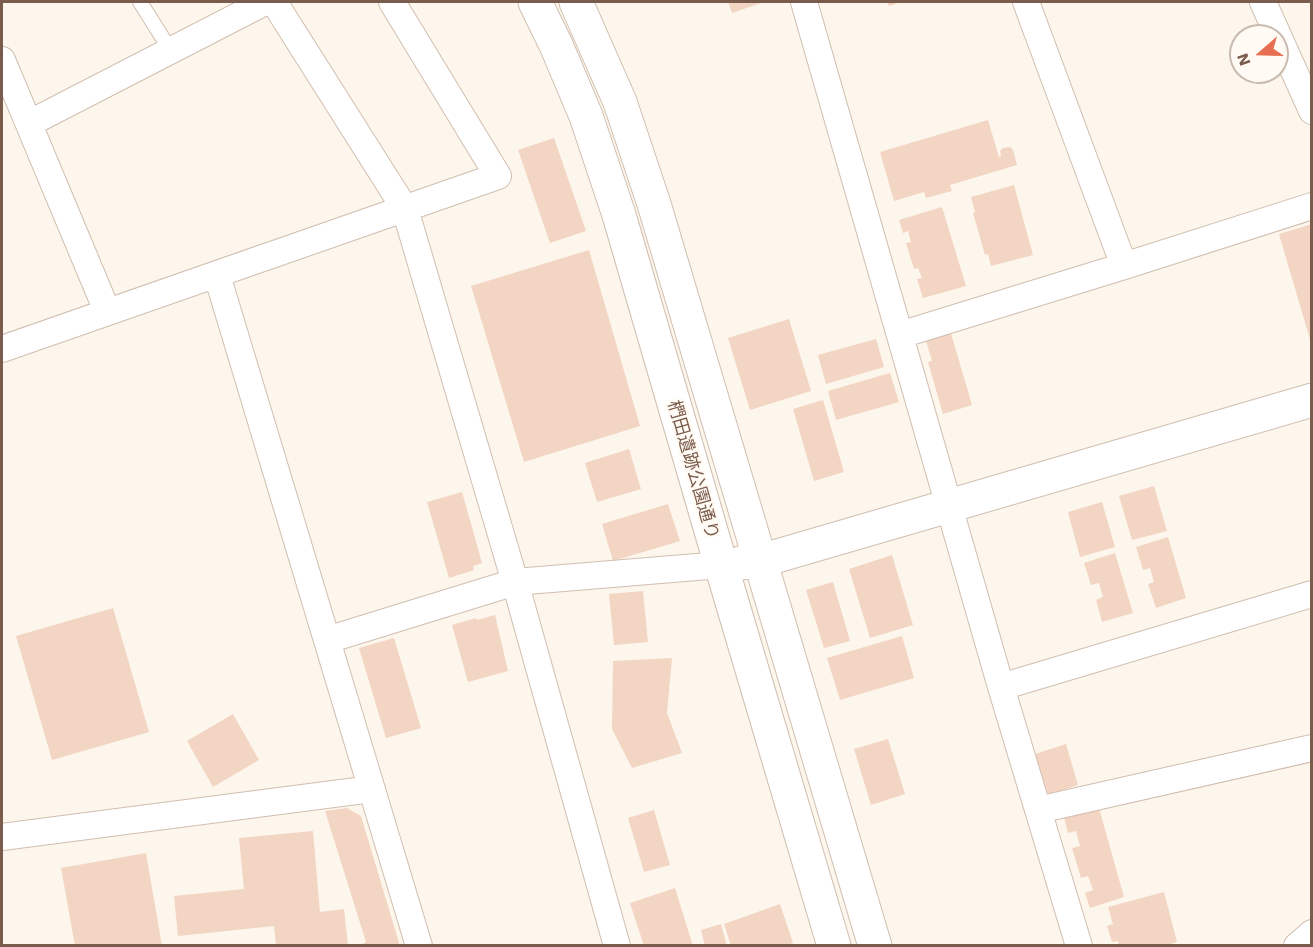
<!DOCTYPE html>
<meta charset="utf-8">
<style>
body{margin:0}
#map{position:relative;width:1313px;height:947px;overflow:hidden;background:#fdf6ec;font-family:"Work Sans",sans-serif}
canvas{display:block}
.frame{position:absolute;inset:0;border:3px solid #7a5c4d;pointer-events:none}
.north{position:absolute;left:1229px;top:24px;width:60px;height:60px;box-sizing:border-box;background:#fffaf3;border:2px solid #cabbb1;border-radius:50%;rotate:250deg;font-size:16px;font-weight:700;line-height:24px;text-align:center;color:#7a5c4d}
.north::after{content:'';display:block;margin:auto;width:21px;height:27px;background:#e76f51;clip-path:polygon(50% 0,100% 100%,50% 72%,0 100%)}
</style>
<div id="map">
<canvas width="1313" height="947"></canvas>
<div class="frame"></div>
<div class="north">N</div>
</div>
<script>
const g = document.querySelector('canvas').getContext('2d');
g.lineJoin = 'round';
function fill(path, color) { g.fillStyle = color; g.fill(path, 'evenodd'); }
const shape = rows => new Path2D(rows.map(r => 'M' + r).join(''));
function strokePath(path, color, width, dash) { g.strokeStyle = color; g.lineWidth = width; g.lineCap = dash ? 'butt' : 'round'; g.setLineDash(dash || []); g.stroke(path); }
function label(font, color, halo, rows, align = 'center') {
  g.font = font + ' "Work Sans","Noto Sans JP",sans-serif'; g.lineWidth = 5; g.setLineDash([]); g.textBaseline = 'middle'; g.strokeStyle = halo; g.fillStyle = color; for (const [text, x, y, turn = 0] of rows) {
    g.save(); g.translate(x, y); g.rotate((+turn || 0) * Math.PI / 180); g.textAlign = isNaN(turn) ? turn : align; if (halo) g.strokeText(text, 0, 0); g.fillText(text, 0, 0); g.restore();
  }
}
const building = shape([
 [728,2,764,2,732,13],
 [887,2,901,2,889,6],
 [988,120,999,157,1001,156,1000,151,1003,148,1010,147,1013,150,1017,165,950,185,952,191,926,198,924,192,894,201,880,152],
 [554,138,586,231,550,243,518,150],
 [1014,185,1033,255,991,266,988,254,985,255,973,213,975,212,971,197],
 [942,207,966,286,923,298,917,279,922,278,918,268,914,269,906,243,911,242,908,231,903,233,899,220],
 [1312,224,1312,343,1311,343,1279,234],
 [589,250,640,426,524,462,471,286],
 [789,319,811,391,750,410,728,338],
 [950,330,972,405,943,414,928,362,932,361,925,338],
 [876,339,884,367,826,384,818,355],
 [890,373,899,402,836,420,828,391],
 [823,400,844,472,814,481,793,409],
 [629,449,641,489,597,502,585,463],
 [1154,486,1167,531,1132,540,1119,496],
 [462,492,482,563,473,566,474,570,449,578,427,502],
 [1102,502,1115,547,1080,557,1068,512],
 [668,504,680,541,613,561,602,524],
 [1168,537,1186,598,1156,608,1148,584,1154,582,1150,568,1143,570,1136,547],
 [1115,553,1133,613,1102,622,1096,600,1103,597,1099,583,1091,585,1084,563],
 [892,555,913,625,870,638,849,569],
 [833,582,850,641,824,648,806,590],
 [643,591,648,642,614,645,609,594],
 [113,608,149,732,52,760,16,636],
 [495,615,508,671,468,682,452,625,476,618,477,620],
 [902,636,914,678,840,700,827,658],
 [394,638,421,728,386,738,359,648],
 [672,658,667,713,682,753,632,768,612,729,613,661],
 [233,714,259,760,213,787,187,741],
 [888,739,905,794,871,805,854,749],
 [1066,744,1078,785,1048,795,1035,754],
 [347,808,361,816,400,946,359,946,366,942,325,811],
 [1099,808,1124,897,1090,908,1085,893,1093,890,1088,876,1081,878,1072,848,1080,846,1076,831,1068,833,1064,817],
 [654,810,670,865,644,872,628,818],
 [313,831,320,912,344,909,348,946,276,946,274,926,178,936,174,896,244,889,239,838],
 [146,853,162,946,75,946,61,868],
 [675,888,693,946,644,946,630,903],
 [1164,892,1177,942,1163,946,1119,946,1118,941,1112,942,1107,926,1113,924,1108,907],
 [780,904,793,943,786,946,731,946,724,924],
 [721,924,727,946,705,946,701,930]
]);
const service = shape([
 [140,2,171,51]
]);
const minor = shape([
 [274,2,405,209,515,582,617,946],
 [804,2,1001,687,1079,946],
 [1026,2,1124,266],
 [1263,2,1312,111],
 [2,60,107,311],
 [30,123,265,2],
 [217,275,419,946],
 [900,335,1124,266,1312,206],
 [2,349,498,176,392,2],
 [327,640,515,582,721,565],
 [1001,687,1312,594],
 [1038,810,1312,748],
 [2,837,372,789],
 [1297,946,1312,933]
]);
const tertiary = shape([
 [535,2,556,45,586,116,619,215,721,565,834,946],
 [576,2,620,102,654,204,875,946],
 [740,563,760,561,1312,400]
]);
const streetNames = [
 ["椚田遺跡公園通り",693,470,74]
];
fill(building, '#f3d5c3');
strokePath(service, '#d1beb0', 16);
strokePath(minor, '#d1beb0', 28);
strokePath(tertiary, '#d1beb0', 35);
strokePath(service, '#fff', 14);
strokePath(minor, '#fff', 26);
strokePath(tertiary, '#fff', 33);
label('18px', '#7a5c4d', '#fffaf3', streetNames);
</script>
